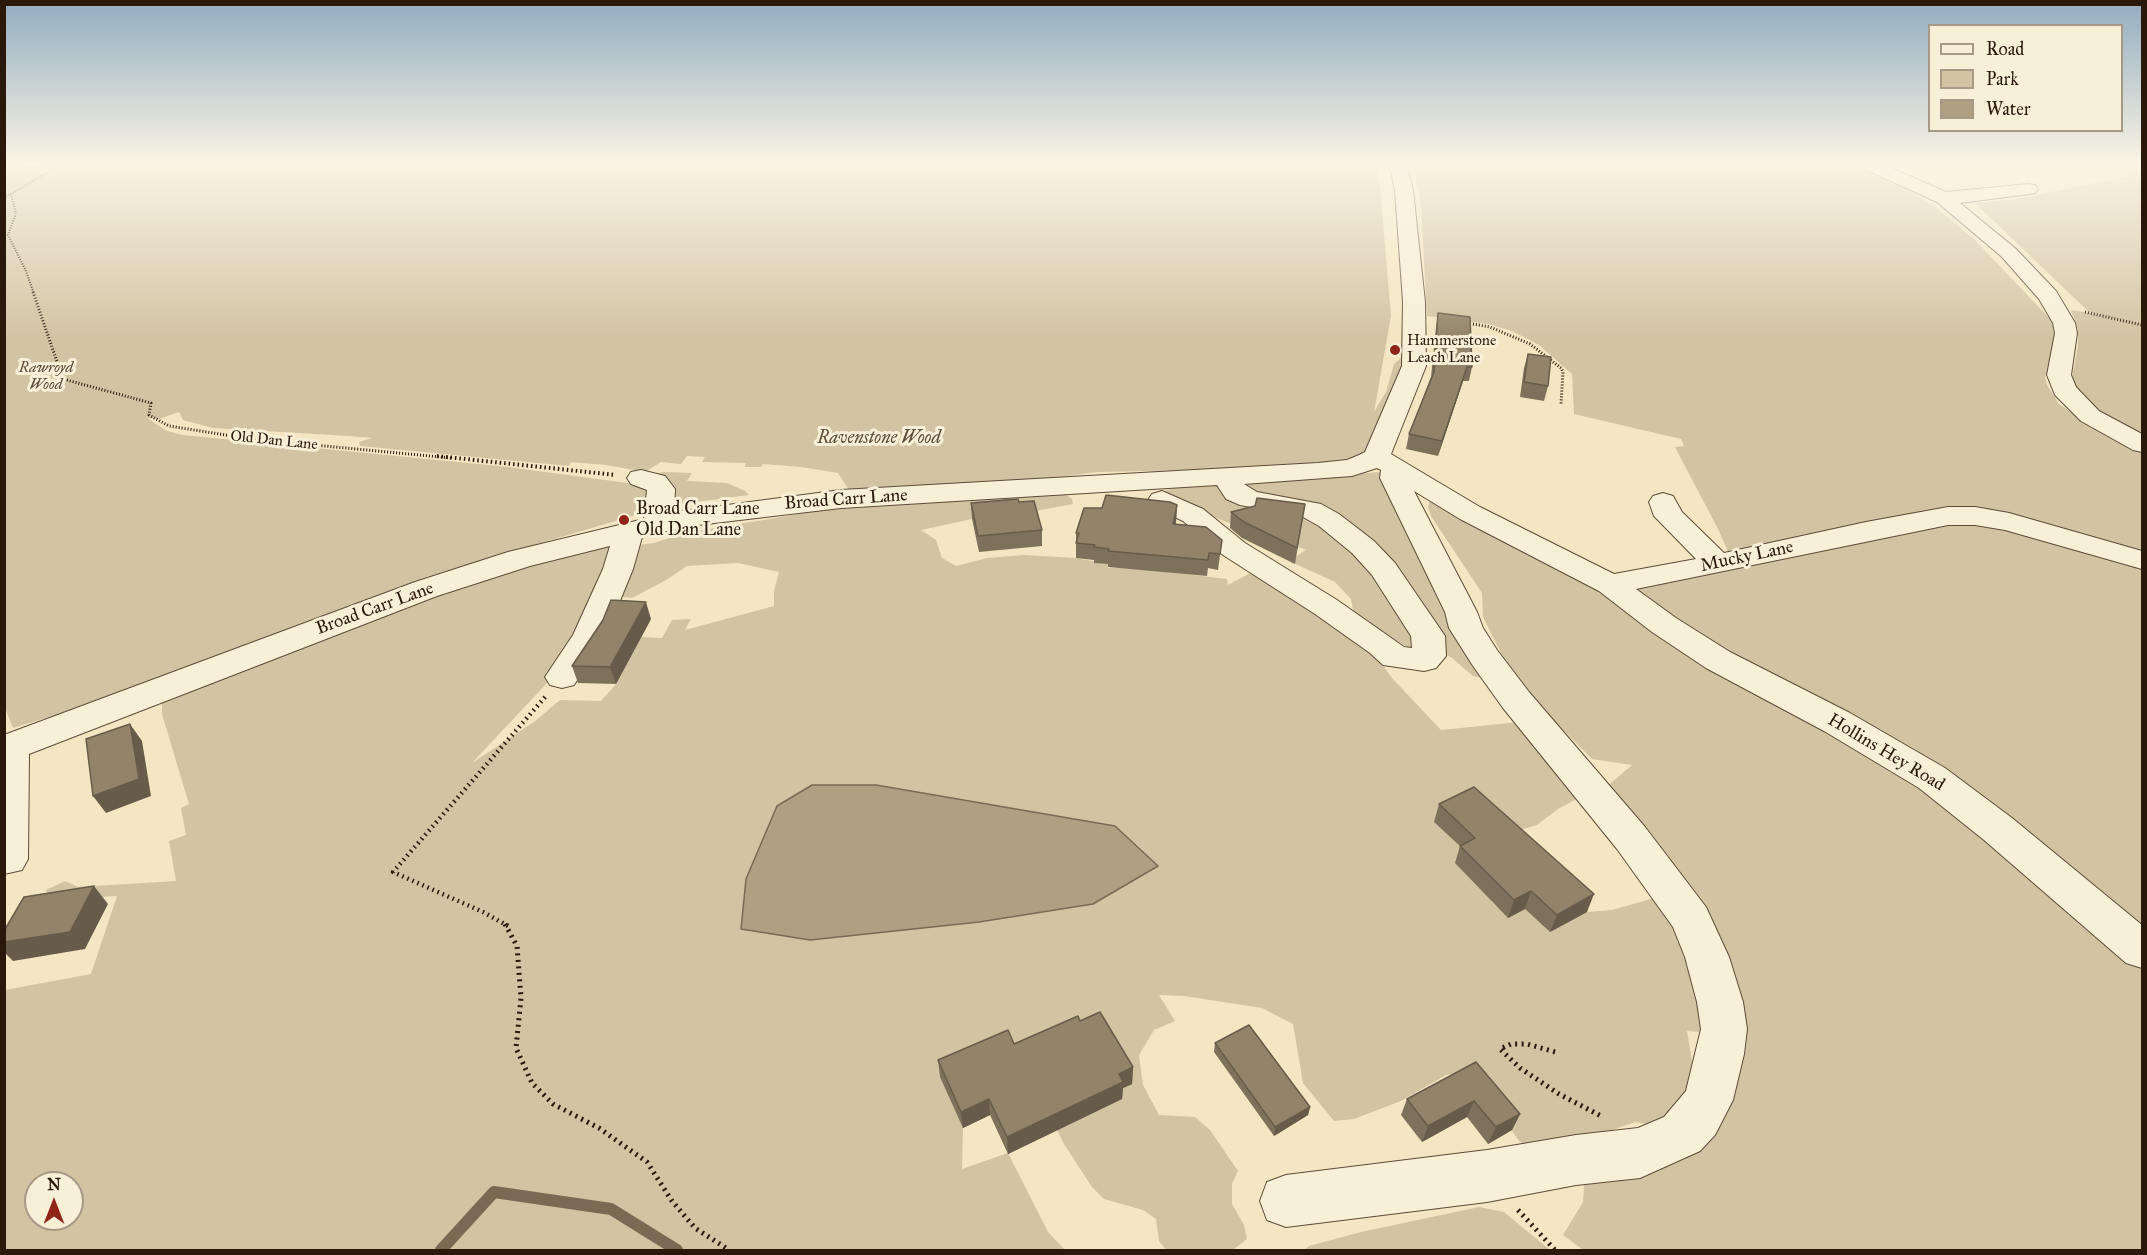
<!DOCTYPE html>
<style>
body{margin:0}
#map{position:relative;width:2147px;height:1255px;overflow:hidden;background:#f4e6c2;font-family:"IM FELL Great Primer",serif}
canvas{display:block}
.frame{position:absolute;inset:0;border:6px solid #2a180b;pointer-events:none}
.legend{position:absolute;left:1928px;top:24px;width:195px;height:108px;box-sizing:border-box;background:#f8efd7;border:2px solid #a69985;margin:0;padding:8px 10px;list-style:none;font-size:18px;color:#2a180b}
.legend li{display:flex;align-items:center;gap:12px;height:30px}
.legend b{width:30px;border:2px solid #a69985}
.north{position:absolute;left:24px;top:1171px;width:60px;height:60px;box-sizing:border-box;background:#f8efd7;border:2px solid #a69985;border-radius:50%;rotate:0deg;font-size:16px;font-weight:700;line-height:24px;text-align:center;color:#2a180b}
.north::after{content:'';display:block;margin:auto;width:21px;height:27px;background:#8f2418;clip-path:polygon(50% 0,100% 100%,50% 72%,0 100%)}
</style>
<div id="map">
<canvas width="2147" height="1255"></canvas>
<div class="frame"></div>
<ul class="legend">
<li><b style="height:8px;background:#f8efd7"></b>Road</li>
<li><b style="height:16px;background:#d2c3a3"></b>Park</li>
<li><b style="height:16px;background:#afa084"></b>Water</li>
</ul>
<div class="north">N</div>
</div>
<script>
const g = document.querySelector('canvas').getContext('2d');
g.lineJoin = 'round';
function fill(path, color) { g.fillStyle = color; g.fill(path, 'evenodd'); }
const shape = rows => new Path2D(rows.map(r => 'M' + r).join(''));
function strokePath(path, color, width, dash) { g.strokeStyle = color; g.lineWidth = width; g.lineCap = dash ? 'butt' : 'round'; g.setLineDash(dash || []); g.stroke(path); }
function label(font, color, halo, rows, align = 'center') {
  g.font = font + ' "IM FELL Great Primer",serif'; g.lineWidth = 6; g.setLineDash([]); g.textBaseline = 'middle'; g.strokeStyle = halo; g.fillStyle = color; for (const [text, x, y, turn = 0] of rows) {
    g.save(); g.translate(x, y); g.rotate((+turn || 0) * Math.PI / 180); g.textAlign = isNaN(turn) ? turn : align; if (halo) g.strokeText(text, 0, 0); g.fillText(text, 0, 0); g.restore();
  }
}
const green = shape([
 [74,163,1378,163,1391,316,1374,412,1386,392,1394,364,1401,358,1409,356,1419,383,1409,411,1393,440,1365,459,1246,469,1097,472,1015,483,851,493,838,473,801,467,763,464,761,467,745,467,746,463,702,462,705,457,687,456,681,464,661,462,645,472,606,465,571,462,569,466,360,446,359,442,372,438,349,436,213,428,183,420,179,412,159,419,147,418,167,431,183,435,508,467,650,486,646,512,426,577,69,711,13,728,6,710,5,710,5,168,52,174],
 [1412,163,1847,163,1908,191,1935,207,1973,238,2052,321,2055,339,2045,377,2047,385,2059,404,2104,434,2142,450,2142,557,1995,515,1729,554,1719,531,1675,447,1684,446,1681,439,1574,414,1572,374,1539,345,1512,331,1488,324,1427,316,1422,222,1419,191],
 [2142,165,2142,438,2108,422,2078,391,2072,379,2078,345,2078,329,2071,310,2101,315,2089,312,1975,203,2017,199,2129,176,2126,173,2128,170],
 [663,472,692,473,687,481,727,483,745,491,749,495,672,505,656,474],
 [1381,472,1388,475,1401,514,1442,609,1491,680,1473,676,1452,658,1423,642,1409,648,1354,616,1351,599,1335,582,1289,561,1306,550,1221,520,1172,499,1164,491,1174,488],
 [1064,493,1072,499,1073,504,1019,514,972,519,921,530,936,540,942,558,956,566,987,558,1024,555,1076,558,1108,564,1108,568,1133,568,1227,579,1228,585,1254,571,1367,644,1392,678,1441,730,1519,722,1582,796,1558,809,1537,825,1503,835,1455,863,1512,890,1491,901,1508,917,1525,909,1550,932,1587,912,1612,910,1658,897,1694,956,1703,1032,1687,1031,1694,1073,1686,1102,1652,1125,1635,1122,1612,1130,1606,1137,1533,1150,1519,1141,1471,1071,1446,1075,1401,1101,1354,1119,1334,1121,1303,1083,1293,1024,1262,1008,1184,996,1159,995,1175,1021,1154,1030,1139,1055,1143,1085,1159,1115,1195,1117,1210,1130,1238,1171,1232,1184,1232,1204,1244,1225,1247,1239,1233,1250,1166,1250,1159,1241,1156,1219,1143,1210,1104,1199,1092,1187,1064,1144,1057,1130,1122,1099,1099,1029,963,1128,962,1169,1008,1153,1048,1232,1065,1250,5,1250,5,990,91,974,117,896,51,900,46,890,65,881,78,887,176,881,169,841,186,835,181,808,189,804,162,714,162,700,433,594,610,544,607,554,612,548,654,543,685,533,848,506],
 [738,563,779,572,774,591,774,606,685,630,691,619,672,620,662,638,641,637,616,684,601,701,560,700,534,722,472,763,548,682,596,594,632,598,666,580,687,566],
 [812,785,876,785,1115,826],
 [36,1183,72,1183,72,1219,36,1219],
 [1430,500,1613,593,1978,822,2142,960,2142,1250,1583,1250,1563,1235,1583,1202,1585,1172,1650,1161,1733,1026,1604,789,1632,765,1592,759,1542,709,1503,657,1483,617,1482,593,1431,516,1428,507],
 [1966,519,2142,563,2142,935,1633,590],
 [1479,1207,1504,1212,1550,1250,1304,1250,1309,1246,1361,1232]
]);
const water = shape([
 [812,785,876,785,1115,826,1158,866,1093,904,979,922,810,940,741,929,746,879,777,806,812,785]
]);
const stream = shape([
 [441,1250,494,1192,611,1209,677,1250]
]);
const pathFar4 = shape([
 [4,166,53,168],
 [11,194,16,213,8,235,26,271,34,294],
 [4,198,48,172,70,163]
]);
const pathFar3 = shape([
 [33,292,63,379,151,403,149,415,169,426,251,439,451,458],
 [2085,312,2142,325],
 [1467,323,1490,327,1530,344,1561,368,1563,372,1561,404]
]);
const pathFar2 = shape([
 [437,456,616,475]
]);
const pathFar1 = shape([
 [508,926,483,912,393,872,546,696]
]);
const path = shape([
 [505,924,517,946,521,998,516,1048,532,1083,553,1104,599,1128,647,1162,672,1201,695,1228,729,1250],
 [1555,1052,1527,1044,1511,1044,1500,1049,1520,1068,1559,1094,1603,1117],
 [1518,1210,1555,1250]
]);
const minor = shape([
 [1389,163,1406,163,1413,190,1425,302,1426,366,1391,454,1480,507,1614,574,1696,559,1654,516,1649,502,1653,496,1663,493,1673,496,1682,512,1724,553,1866,522,1948,507,1975,507,2009,513,2142,551,2142,569,2005,530,1975,525,1948,525,1636,589,1676,618,1730,652,1850,713,1945,768,2012,818,2142,925,2142,968,2126,963,1984,840,1919,788,1824,731,1706,668,1652,632,1599,591,1460,519,1414,491,1477,612,1483,628,1497,650,1529,692,1645,827,1706,907,1729,957,1743,1002,1747,1029,1744,1054,1733,1100,1715,1135,1700,1151,1640,1178,1576,1185,1487,1202,1286,1227,1267,1220,1260,1201,1267,1182,1286,1175,1487,1150,1576,1135,1638,1128,1664,1117,1686,1091,1701,1029,1697,1002,1685,957,1673,927,1617,849,1503,708,1473,666,1449,628,1445,612,1380,478,1381,470,1377,468,1352,476,1244,484,1257,492,1321,504,1339,514,1374,541,1395,563,1445,636,1446,656,1436,668,1424,671,1383,665,1370,653,1315,614,1223,555,1183,521,1152,506,1148,500,1152,494,1162,491,1203,509,1245,543,1337,600,1404,647,1412,648,1411,636,1372,575,1352,553,1319,526,1303,517,1240,505,1226,499,1217,485,841,508,689,526,642,537,633,569,606,635,574,685,562,688,550,685,545,677,573,635,603,569,610,546,530,566,437,596,29,754,28,859,22,870,4,874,4,735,415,582,508,552,644,519,647,490,631,484,627,478,631,472,641,470,665,476,675,489,674,512,841,490,1318,463,1347,460,1359,455,1365,452,1402,366,1403,302,1395,190,1389,163],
 [1858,163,1880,163,1946,192,2029,184,2035,185,2038,189,2035,193,2029,194,1960,203,2016,249,2056,291,2075,323,2077,333,2071,375,2076,387,2099,411,2142,434,2142,452,2133,450,2081,421,2055,395,2047,375,2055,333,2053,323,2039,299,2002,257,1937,202,1860,167,1858,163]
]);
const wall = shape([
 [1438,313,1472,367,1469,381,1463,381,1438,456,1406,449,1409,434,1431,377,1436,327],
 [1528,354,1548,386,1544,401,1520,397,1524,368],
 [1019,502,1042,530,1042,546,979,552,972,519,971,503],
 [1305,504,1295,564,1242,538,1230,528,1231,512],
 [1177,505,1176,524,1222,540,1218,570,1208,568,1207,576,1108,567,1108,564,1094,563,1094,560,1076,558,1076,533,1102,508],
 [651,619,616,684,578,683,572,666],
 [1439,804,1587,912,1550,932,1525,909,1508,918,1455,863,1460,846,1434,822],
 [1080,1021,1133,1067,1132,1084,1123,1088,1122,1099,1008,1154,990,1115,963,1128,940,1077,938,1060,1014,1044],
 [1215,1043,1310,1107,1308,1115,1274,1136,1214,1052],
 [1476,1062,1520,1114,1512,1130,1488,1144,1467,1117,1422,1142,1401,1115,1407,1099]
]);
const shadedWall = shape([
 [1467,367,1463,381,1438,456,1442,441],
 [1177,505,1176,520,1172,539,1173,524],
 [646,602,651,619,616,684,610,667],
 [130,724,142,741,151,796,106,813,93,796],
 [94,886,108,904,85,949,13,961,4,952,4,942],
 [1531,891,1525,909,1508,918,1514,900],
 [1594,894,1587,912,1550,932,1557,915],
 [1133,1067,1132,1084,1123,1088,1122,1099,1008,1154,1007,1137,1119,1074],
 [989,1099,990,1115,963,1128,961,1112],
 [1474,1101,1467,1117,1422,1142,1428,1126],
 [1310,1107,1308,1115,1274,1136,1275,1127],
 [1520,1114,1512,1130,1488,1144,1496,1127]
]);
const building = shape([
 [1438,313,1470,317,1472,367,1467,367,1442,441,1409,434,1434,372,1438,313],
 [1528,354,1551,357,1548,386,1524,382,1528,354],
 [1106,495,1170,502,1177,505,1173,524,1206,527,1222,540,1220,554,1209,553,1208,560,1108,551,1109,549,1094,547,1095,545,1076,543,1079,533,1076,533,1084,508,1102,508,1106,495],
 [1257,498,1305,504,1297,548,1244,522,1231,512,1255,506,1257,498],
 [1018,499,1019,502,1034,501,1042,530,978,536,971,503,1018,499],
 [611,600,646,602,610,667,572,666,603,620,611,600],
 [130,724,139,779,93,796,86,739,130,724],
 [1474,787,1594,894,1557,915,1531,891,1514,900,1460,846,1475,838,1439,804,1474,787],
 [94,886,70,932,4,942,4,931,24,897,94,886],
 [1100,1012,1133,1067,1119,1074,1123,1082,1007,1137,989,1099,961,1112,938,1060,1008,1030,1014,1044,1078,1016,1080,1021,1100,1012],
 [1249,1025,1310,1107,1275,1127,1215,1043,1249,1025],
 [1476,1062,1520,1114,1496,1127,1474,1101,1428,1126,1407,1099,1476,1062]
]);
const markers = [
 [1395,350,6,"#8f2418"],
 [624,520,6,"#8f2418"]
];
const farPoinames = [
 ["Hammerstone",1407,341],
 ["Leach Lane",1407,358]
];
const farParknames = [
 ["Rawroyd",46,368],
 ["Wood",46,385]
];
const farStreetnames = [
 ["Old Dan Lane",274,441,6]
];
const parkNames = [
 ["Ravenstone Wood",879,439]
];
const streetNames = [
 ["Broad Carr Lane",846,500,-4],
 ["Mucky Lane",1747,557,-12],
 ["Broad Carr Lane",375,609,-20],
 ["Hollins Hey Road",1886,753,31]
];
const poiNames = [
 ["Broad Carr Lane",636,510],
 ["Old Dan Lane",636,531]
];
fill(green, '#d2c3a3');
fill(water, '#afa084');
strokePath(water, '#7a6a54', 1.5);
strokePath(stream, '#7a6a54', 12);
strokePath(minor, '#5c4c39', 2);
strokePath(pathFar4, '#2a180b', 2, [1, 1.5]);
strokePath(pathFar3, '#2a180b', 3, [1, 2]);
strokePath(pathFar2, '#2a180b', 4, [1.5, 3]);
strokePath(pathFar1, '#2a180b', 4.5, [1.5, 4]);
strokePath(path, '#2a180b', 5, [2, 4.5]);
fill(minor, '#f8efd7');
fill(wall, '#7e715b');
fill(shadedWall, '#675c4a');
fill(building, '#93836a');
strokePath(building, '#675c4a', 1.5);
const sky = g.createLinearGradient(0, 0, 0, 339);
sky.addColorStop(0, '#91acc0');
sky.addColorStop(0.48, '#faf4e4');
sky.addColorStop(1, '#faf4e400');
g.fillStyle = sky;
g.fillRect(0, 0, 2147, 339);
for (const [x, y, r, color] of markers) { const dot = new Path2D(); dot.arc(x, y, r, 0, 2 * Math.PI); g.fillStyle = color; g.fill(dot); strokePath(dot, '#f8efd7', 2); }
label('15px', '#2a180b', '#f8efd7', farPoinames, 'left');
label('italic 15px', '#5c4b39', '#f8efd7', farParknames);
label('15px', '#2a180b', '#f8efd7', farStreetnames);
label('italic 18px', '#5c4b39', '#f8efd7', parkNames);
label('18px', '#2a180b', '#f8efd7', streetNames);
label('18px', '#2a180b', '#f8efd7', poiNames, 'left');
</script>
